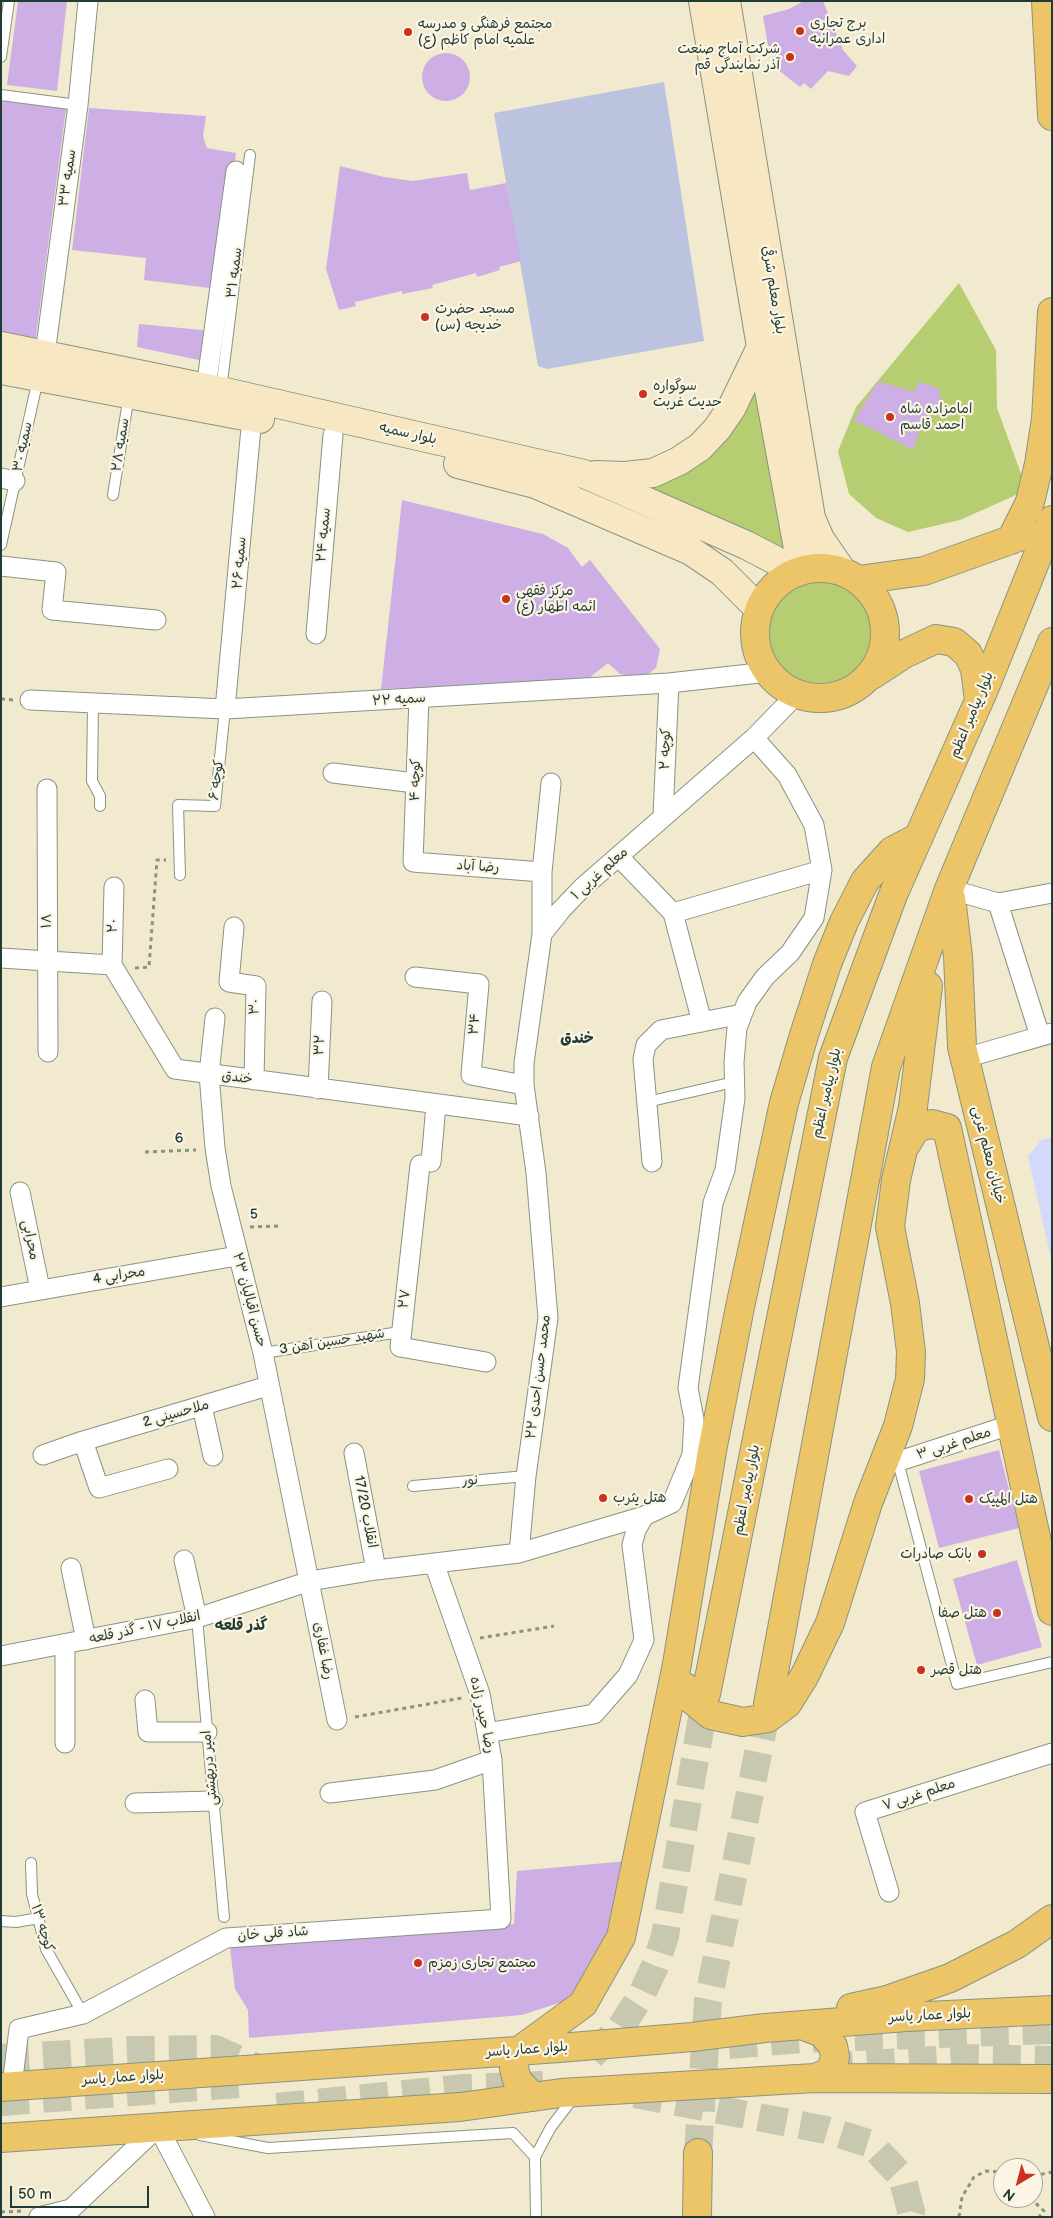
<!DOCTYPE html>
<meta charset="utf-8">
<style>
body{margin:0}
#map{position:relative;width:1053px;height:2218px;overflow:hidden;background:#f2eacf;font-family:"Balsamiq Sans",sans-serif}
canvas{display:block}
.frame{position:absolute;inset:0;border:2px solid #1f3d34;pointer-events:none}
.north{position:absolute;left:993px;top:2158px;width:50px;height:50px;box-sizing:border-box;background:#fcf5e5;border:1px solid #a4ab9e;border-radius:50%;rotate:217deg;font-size:14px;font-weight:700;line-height:20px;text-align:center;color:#1f3d34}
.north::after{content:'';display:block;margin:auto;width:18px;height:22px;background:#c8321e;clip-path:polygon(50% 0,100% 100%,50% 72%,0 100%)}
.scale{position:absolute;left:10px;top:2186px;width:139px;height:22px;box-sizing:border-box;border:2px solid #1f3d34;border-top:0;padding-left:6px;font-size:15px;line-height:18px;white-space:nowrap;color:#1f3d34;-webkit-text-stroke:4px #fcf5e5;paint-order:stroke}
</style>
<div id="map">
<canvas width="1053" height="2218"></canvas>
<div class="frame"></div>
<div class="north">N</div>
<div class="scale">50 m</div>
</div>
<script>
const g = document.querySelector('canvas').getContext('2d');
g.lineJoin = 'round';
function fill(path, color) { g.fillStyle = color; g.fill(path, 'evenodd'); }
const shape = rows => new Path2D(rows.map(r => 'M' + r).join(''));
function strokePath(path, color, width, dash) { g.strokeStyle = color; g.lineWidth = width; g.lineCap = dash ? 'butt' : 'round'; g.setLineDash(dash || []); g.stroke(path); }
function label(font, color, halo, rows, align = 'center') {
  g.font = font + ' "Balsamiq Sans","Playpen Sans Arabic",sans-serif'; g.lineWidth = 4.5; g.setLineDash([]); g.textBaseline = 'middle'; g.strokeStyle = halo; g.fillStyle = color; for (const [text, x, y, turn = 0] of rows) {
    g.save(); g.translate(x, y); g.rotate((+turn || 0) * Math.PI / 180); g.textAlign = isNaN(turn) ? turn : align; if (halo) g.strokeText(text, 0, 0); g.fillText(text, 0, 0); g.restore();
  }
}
const built = shape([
 [1052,1138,1052,1263,1028,1156,1041,1140]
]);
const industrial = shape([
 [664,82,704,341,547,369,538,366,494,113]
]);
const green = shape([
 [959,283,996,350,997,408,1027,490,960,520,908,532,876,518,849,494,838,451,856,407],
 [761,347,799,570,625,476,679,461],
 '769 632a51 51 0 1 1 102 0a51 51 0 1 1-102 0Z'
]);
const building = shape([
 [18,1,67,1,57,91,7,85],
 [804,1,823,1,843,50,857,66,849,76,828,71,811,89,804,83,800,87,777,69,780,65,773,59,781,46,768,46,763,16,789,9],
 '422 77a24 24 0 1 1 48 0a24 24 0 1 1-48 0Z',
 [1,101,66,109,35,344,1,341],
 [89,108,206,116,203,136,207,148,236,153,218,289,144,280,146,258,72,250],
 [340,166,384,177,413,181,467,173,470,190,506,183,521,261,499,267,500,270,477,277,476,273,432,285,433,288,402,294,402,291,355,302,356,306,339,310,326,269],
 [139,324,212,331,208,362,137,347],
 [878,381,913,392,920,382,938,388,942,402,938,414,925,415,913,450,854,420],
 [402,500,543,534,568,548,582,567,590,560,660,649,656,668,647,675,635,676,620,674,608,663,583,683,381,689],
 [999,1450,1019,1528,939,1548,919,1471],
 [1017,1560,1042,1647,977,1665,953,1579],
 [627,1861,616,1939,568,2000,522,2015,249,2038,248,2010,235,1989,230,1948,514,1924,517,1871]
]);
const primaryTunnel = shape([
 [729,2045,802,2039,1052,2030],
 [591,2056,621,2027,642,1994,655,1966,665,1936,706,1694],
 [1,2058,136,2050,215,2049,267,2072],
 [825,2067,966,2058,1052,2060],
 [635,2094,826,2130,871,2144,902,2177,911,2211,909,2217],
 [1,2102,252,2083],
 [277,2107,464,2088,543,2085],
 [698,2153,708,2001,768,1704]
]);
const path = shape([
 [1,699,14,700],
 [135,968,149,967,157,860,166,860],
 [145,1152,196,1150],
 [250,1227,280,1226],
 [480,1638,554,1626],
 [355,1717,462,1698],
 [1033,2176,1052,2172],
 [1030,2198,1044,2211,1039,2217],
 [1,2212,23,2211],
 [959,2217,962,2197,974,2177,986,2171,1003,2172]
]);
const service = shape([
 [1,57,9,1],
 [1,95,78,105],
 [221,390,250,155],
 [113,495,129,395],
 [1,545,38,379],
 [93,703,92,781,100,796,100,806],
 [180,875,178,805,215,806,225,709],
 [647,1102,734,1082],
 [263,1353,400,1332],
 [898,1462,957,1684,1052,1662],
 [413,1486,526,1476],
 [197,1618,224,1917],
 [31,1863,32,1894,46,1949,83,2014],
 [1,1921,16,1922,39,1918],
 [200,2135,268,2148,513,2133,535,2157],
 [536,2217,535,2157,551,2127,574,2097]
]);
const minor = shape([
 [45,354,78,105,88,1],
 [206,388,236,171],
 [1,478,15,481],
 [1,566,56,572,52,610,156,620],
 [316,634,333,435],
 [419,698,413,862,542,872],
 [30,700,225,709,669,683,768,672],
 [225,709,252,417],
 [333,773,415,783],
 [47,789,48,1052],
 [663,816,669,683],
 [619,857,673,913,702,1022],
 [949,889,998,903,1052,893],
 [998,903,1040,1036],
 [673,913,822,870],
 [234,927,229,982,256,986,254,1080],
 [542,934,542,872,551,783],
 [1,958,112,965,175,1069,529,1116],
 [112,965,114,887],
 [415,977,479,984,471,1075,524,1085],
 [215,1018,209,1074,215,1148,221,1186,263,1353,337,1720],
 [965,1058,1052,1033],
 [318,1089,322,1001],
 [431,1162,436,1105],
 [652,1162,643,1059,646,1045,661,1030,742,1014],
 [420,1165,400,1347,486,1362],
 [20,1192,40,1289],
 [1,1297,237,1256],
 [202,1406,213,1456],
 [83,1441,268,1386],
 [354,1453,376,1570],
 [43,1455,83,1441,99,1488,168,1469],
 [881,1467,1010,1425],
 [519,1553,644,1516],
 [184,1560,197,1618],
 [71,1568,86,1640],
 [1,1656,197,1618,310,1581,376,1570,519,1553,526,1476,548,1318,536,1173,524,1085,524,1063,542,934,561,910,582,888,754,738,797,694],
 [145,1700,148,1732,207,1732],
 [487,1733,594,1714,628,1675,644,1640,632,1545,636,1530,644,1516,672,1503,692,1455,694,1419,688,1388,713,1203,725,1170,735,1098,734,1062,737,1028,747,1002,765,977,790,953,814,918,822,870,814,825,787,775,754,738],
 [65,1743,65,1644],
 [330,1793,435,1780,492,1760],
 [135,1803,213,1801],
 [889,1892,865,1812,1052,1753],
 [12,2086,19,2029,83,2014,226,1938,501,1919,492,1760,480,1694,434,1563],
 [39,2217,71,2209,158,2127,205,2217]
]);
const secondary = shape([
 [703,1,761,347,802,570],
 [726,1,811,518,820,539,842,571],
 [1,346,221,391,584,474,746,545,798,572],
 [1,370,260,419],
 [458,464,535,484,691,551,722,572,759,609],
 [596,475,625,476,653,473,679,461,700,447,717,429,732,407,761,347]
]);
const primary = shape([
 [1046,1,1052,116],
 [1011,540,1030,502,1039,464,1046,419,1052,312],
 '755 633a65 65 0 1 1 130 0a65 65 0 1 1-130 0Z',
 [858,580,924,571,1027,534],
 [872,675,904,654,936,639,954,642,968,654,975,669,979,701],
 [951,898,958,956,962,1047,1052,1417],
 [907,1143,914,1131,921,1126,932,1124,947,1128,1052,1611],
 [685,1687,691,1699,711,1715,743,1722,768,1718,787,1704,804,1677,830,1623,868,1503,898,1426,910,1379,911,1352,905,1303,890,1227,896,1180,913,1107,928,986],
 [706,1694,833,1058,893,895,985,687,1052,520],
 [768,1704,886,1067,949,889,1052,642],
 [851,2008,887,2000,950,1978,1017,1944,1052,1919],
 [802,2025,822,2033,833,2046,835,2057,832,2067,827,2073,815,2078],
 [1,2087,559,2048,692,2037,765,2028,906,2017,1052,2010],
 [533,2097,517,2080,514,2068,515,2058,520,2050,583,2004,621,1937,677,1664,712,1451,740,1307,784,1103,804,1035,827,964,844,922,865,881,892,851,919,837],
 [1,2138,460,2107,561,2093,815,2078,1052,2079],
 [697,2217,698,2153]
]);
const markers = [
 [800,31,5,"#c8321e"],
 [408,32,5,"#c8321e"],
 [790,57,5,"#c8321e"],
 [425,317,5,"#c8321e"],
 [643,394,5,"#c8321e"],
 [890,417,5,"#c8321e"],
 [506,599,5,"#c8321e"],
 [603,1498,5,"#c8321e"],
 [969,1499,5,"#c8321e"],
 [982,1554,5,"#c8321e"],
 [997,1613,5,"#c8321e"],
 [921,1670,5,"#c8321e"],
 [418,1963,5,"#c8321e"]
];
const poiNames = [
 ["برج تجاری",810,23],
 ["اداری عمرانیه",810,39],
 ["مجتمع فرهنگی و مدرسه",418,24],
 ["علمیه امام کاظم (ع)",418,40],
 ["شرکت آماج صنعت",780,49,"right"],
 ["آذر نمایندگی قم",780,65,"right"],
 ["مسجد حضرت",435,309],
 ["خدیجه (س)",435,325],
 ["سوگواره",653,386],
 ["حدیث غربت",653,402],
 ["امامزاده شاه",900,409],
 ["احمد قاسم",900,425],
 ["مرکز فقهی",516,591],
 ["ائمه اطهار (ع)",516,607],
 ["هتل یثرب",613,1498],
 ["هتل المپیک",979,1499],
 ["بانک صادرات",972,1554,"right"],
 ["هتل صفا",987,1613,"right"],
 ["هتل قصر",931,1670],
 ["مجتمع تجاری زمزم",428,1963]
];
const streetNames = [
 ["سمیه ۳۳",68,178,-82],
 ["سمیه ۳۱",235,273,-83],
 ["بلوار معلم شرقی",773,290,81],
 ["بلوار سمیه",408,434,13],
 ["سمیه ۲۸",121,445,-81],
 ["سمیه ۳۰",23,447,-78],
 ["سمیه ۲۴",324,535,-85],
 ["سمیه ۲۶",240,563,-85],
 ["سمیه ۲۲",399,700,-4],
 ["بلوار پیامبر اعظم",972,715,-67],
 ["کوچه ۲",666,749,-88],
 ["کوچه ۶",217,780,-82],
 ["کوچه ۴",416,780,-88],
 ["رضا آباد",478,867,4],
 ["معلم غربی ۱",600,874,-42],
 ["۱۸",47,921,-90],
 ["۲۰",113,926,-89],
 ["۳۰",255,1007,-89],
 ["۳۴",475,1024,-85],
 ["۳۲",320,1045,-87],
 ["خندق",237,1078,8],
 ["بلوار پیامبر اعظم",827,1093,-77],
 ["6",179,1139,-3],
 ["خیابان معلم غربی",988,1155,76],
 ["5",254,1215,-2],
 ["محرابی",30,1240,78],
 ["محرابی 4",119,1276,-9],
 ["۲۷",405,1299,-83],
 ["۲۳ حسن اقبالیان",249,1300,75],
 ["شهید حسین آهن 3",332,1342,-9],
 ["۲۲ محمد حسن احدی",539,1377,-83],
 ["ملاحسینی 2",176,1414,-16],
 ["معلم غربی ۳",954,1444,-18],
 ["نور",470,1481,-5],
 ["بلوار پیامبر اعظم",747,1490,-79],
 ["انقلاب 17/20",365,1512,79],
 ["انقلاب ۱۷ - گذر قلعه",145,1628,-12],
 ["رضا غفاری",323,1651,79],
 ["رضا حیدر زاده",482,1715,78],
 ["امیر دربهشتی",210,1768,-95],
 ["معلم غربی ۷",919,1795,-18],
 ["کوچه ۱۳",42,1928,73],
 ["شاد قلی خان",273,1934,-4],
 ["بلوار عمار یاسر",930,2016,-3],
 ["بلوار عمار یاسر",527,2050,-4],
 ["بلوار عمار یاسر",123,2078,-4]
];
const neighbourhoodNames = [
 ["خندق",577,1039],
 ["گذر قلعه",241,1626]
];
fill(built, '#d3d9f9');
fill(industrial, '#bcc3de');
fill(green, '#b6cd71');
fill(building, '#cdafe5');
strokePath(primaryTunnel, '#c8c7b0', 28, [28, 14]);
strokePath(service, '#889482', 12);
strokePath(minor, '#889482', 21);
strokePath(secondary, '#889482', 30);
strokePath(primary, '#889482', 30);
strokePath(path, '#889482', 3, [4, 4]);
strokePath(service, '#fff', 10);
strokePath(minor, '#fff', 19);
strokePath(secondary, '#f7e8c3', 28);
strokePath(primary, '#ecc569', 28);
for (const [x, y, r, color] of markers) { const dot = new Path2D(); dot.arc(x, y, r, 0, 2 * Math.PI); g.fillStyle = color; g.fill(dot); strokePath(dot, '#fcf5e5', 2); }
label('14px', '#1f3d34', '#fcf5e5', poiNames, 'left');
label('14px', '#1f3d34', '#fcf5e5', streetNames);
label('bold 15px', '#1f3d34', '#fcf5e5', neighbourhoodNames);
</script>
